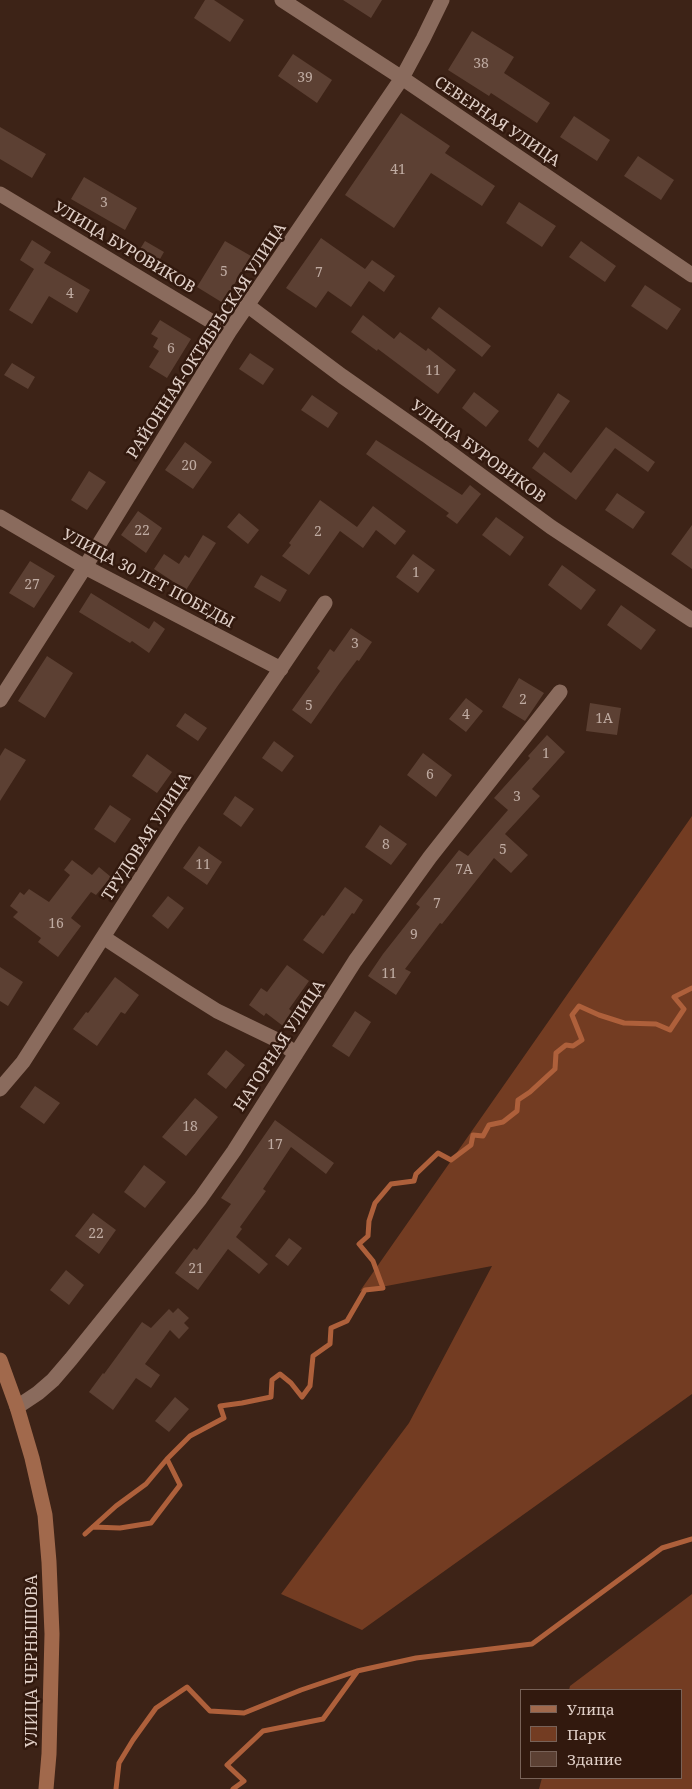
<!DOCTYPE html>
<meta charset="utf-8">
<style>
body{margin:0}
#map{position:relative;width:692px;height:1789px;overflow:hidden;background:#3d2317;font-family:"Noto Serif",serif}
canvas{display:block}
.legend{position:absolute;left:520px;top:1689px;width:162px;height:90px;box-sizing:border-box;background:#32190e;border:1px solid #786258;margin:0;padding:6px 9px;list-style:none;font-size:15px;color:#e0cfc7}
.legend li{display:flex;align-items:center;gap:10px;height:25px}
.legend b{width:25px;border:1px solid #786258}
</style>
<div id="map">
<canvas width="692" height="1789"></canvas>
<ul class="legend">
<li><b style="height:6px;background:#a1694c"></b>Улица</li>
<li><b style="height:14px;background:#733c22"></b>Парк</li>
<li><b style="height:14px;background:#5c4033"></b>Здание</li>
</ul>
</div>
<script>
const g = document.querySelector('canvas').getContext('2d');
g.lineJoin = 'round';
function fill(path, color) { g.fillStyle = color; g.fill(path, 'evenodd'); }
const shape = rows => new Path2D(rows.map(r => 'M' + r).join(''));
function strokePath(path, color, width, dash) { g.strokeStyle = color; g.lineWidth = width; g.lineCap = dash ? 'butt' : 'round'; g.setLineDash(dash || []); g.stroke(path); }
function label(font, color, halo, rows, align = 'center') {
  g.font = font + ' "Noto Serif",serif'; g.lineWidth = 5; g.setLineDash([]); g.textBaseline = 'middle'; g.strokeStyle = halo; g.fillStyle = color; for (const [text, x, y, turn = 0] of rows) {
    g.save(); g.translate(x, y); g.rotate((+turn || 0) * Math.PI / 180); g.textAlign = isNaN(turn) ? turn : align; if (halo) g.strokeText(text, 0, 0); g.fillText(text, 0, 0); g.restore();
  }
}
const green = shape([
 [692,816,692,1394,362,1630,281,1594,409,1423,492,1266,360,1291],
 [692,1594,692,1789,539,1789,542,1778,681,1778,681,1690,569,1690,570,1686]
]);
const stream = shape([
 [93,1527,120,1528,151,1523,180,1485,167,1459,190,1436,224,1418,220,1406,242,1403,271,1397,272,1380,280,1374,291,1383,302,1397,310,1386,313,1356,330,1344,331,1328,347,1321,365,1290,383,1288,373,1261,359,1244,368,1236,369,1221,375,1203,391,1184,414,1181,416,1174,438,1153,451,1160,471,1145,473,1135,483,1136,489,1125,503,1122,517,1111,518,1100,530,1092,555,1069,556,1053,566,1045,573,1046,582,1040,572,1015,579,1006,599,1015,624,1023,656,1024,670,1030,684,1009,674,997,692,988],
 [85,1534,116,1506,146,1484,167,1459],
 [116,1789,119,1763,133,1740,156,1708,187,1687,210,1711,244,1713,301,1690,357,1671,416,1658,532,1644,662,1548,692,1539],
 [233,1789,244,1781,227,1765,263,1731,323,1719,357,1672]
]);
const building = shape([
 [205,0,214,0,244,20,230,42,194,18],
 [343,0,382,0,371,18],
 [472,31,514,57,504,73,550,103,537,123,491,93,489,96,448,70],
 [293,54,332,80,317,103,278,76],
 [401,113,450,146,445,153,495,186,482,206,431,173,394,228,345,195],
 [574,116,610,140,597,161,560,137],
 [0,127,46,154,32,178,0,159],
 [638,156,674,180,661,200,624,176],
 [84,177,137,208,125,230,71,199],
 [519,202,556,226,542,247,506,223],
 [321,238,365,269,372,260,395,276,384,292,369,281,351,307,328,291,316,308,286,288],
 [32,240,51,252,44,263,90,290,77,313,49,296,32,324,9,310,34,269,20,260],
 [145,241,164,252,156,266,137,254],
 [225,241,251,256,223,303,197,287],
 [581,241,616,266,605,282,569,257],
 [645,285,681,309,667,330,631,306],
 [439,307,491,346,482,357,431,318],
 [363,315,394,339,400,332,426,351,428,348,456,370,438,394,378,349,377,351,351,332],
 [160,320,191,339,167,378,149,367,159,351,153,347,158,338,151,334],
 [250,353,274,369,263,385,239,369],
 [12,363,35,377,28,389,4,375],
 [474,392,499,411,486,427,462,408],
 [558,393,570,401,538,448,528,440],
 [312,395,338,413,328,428,301,410],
 [606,427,655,462,648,472,615,448,576,500,532,468,544,452,571,473],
 [376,440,462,495,470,485,481,494,457,524,446,516,449,513,366,454],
 [185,442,212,462,193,489,165,470],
 [89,471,106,482,87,510,71,500],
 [617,493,645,512,633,529,605,510],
 [320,500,357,527,373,506,406,531,395,545,376,530,363,548,340,531,309,575,282,556,291,545,289,543],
 [138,511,162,528,146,553,121,535],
 [239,513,259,530,248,544,227,527],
 [496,517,524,537,510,556,482,535],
 [692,525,692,569,671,554],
 [203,535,216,543,186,590,154,569,164,554,179,564,185,555,189,558],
 [413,554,435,570,418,593,396,577],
 [30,561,55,576,34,608,9,593],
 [562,565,596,590,581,610,548,585],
 [261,575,287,590,280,602,254,587],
 [91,593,149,629,154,621,165,629,149,653,132,641,130,643,79,612],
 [621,605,656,630,641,650,607,625],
 [351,628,372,642,359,661,357,660,339,684,311,724,292,710,320,671,317,668,330,649,334,652],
 [47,656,73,673,45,718,18,701],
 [519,678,544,693,525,721,502,707],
 [466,698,483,711,466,732,449,719],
 [590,703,621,708,617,735,586,731],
 [185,713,207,728,198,741,176,726],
 [547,735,565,752,532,789,540,796,505,834,528,855,511,873,494,858,442,924,440,923,405,969,411,972,396,995,368,976,383,954,420,907,416,904,459,850,468,856,508,810,494,798,530,758,528,756],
 [274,741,294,756,282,772,262,758],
 [5,748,26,760,0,801,0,756],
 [423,753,452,775,436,797,407,775],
 [147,754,172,772,157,793,132,776],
 [235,796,254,809,241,827,223,814],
 [110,805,131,819,115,843,94,829],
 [380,825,407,844,391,865,365,847],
 [199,846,222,862,207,885,183,868],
 [72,860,92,875,99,867,111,877,96,895,91,892,71,918,81,926,58,957,38,942,41,938,13,917,18,912,10,906,20,892,24,895,29,889,49,902,70,875,64,870],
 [345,887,363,900,354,914,352,913,323,954,303,940,322,915,324,916],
 [168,896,184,908,168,929,152,916],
 [287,965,309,981,289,1009,293,1012,283,1026,266,1013,264,1016,249,1005,261,988,267,992],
 [0,967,23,982,8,1006,0,1001],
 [115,977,139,995,125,1014,121,1012,97,1046,73,1029,86,1012,88,1013],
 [355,1011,371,1022,349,1057,332,1046],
 [226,1050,245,1065,226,1089,207,1074],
 [35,1086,60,1103,44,1124,20,1107],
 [195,1098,218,1117,186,1156,162,1137],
 [275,1120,334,1163,326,1174,291,1147,263,1189,266,1191,240,1227,242,1229,236,1237,268,1264,259,1274,228,1249,198,1290,175,1273,194,1248,197,1250,231,1204,221,1198],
 [144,1165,166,1182,145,1208,124,1192],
 [93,1213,116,1230,99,1254,75,1236],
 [289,1238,302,1248,288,1266,275,1256],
 [66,1270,84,1285,69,1305,50,1290],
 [178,1308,189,1318,184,1323,189,1328,179,1339,170,1330,145,1364,160,1375,151,1388,136,1378,113,1410,89,1392,103,1373,104,1374,142,1322,151,1328,169,1309,173,1313],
 [175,1397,189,1409,169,1432,155,1421]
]);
const minor = shape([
 [282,0,402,78,692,275],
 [0,194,229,332],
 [247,305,342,376,426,435,551,527,692,620],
 [0,517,85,567,281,669],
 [0,700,85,567,229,332,402,78,423,39,442,0],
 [103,937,182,989,217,1011,279,1041,296,1054],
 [0,1089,23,1062,178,820,325,603],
 [17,1407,38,1393,53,1380,71,1359,200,1199,234,1151,355,961,430,857,560,692]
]);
const secondary = shape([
 [0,1360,17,1407,32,1458,45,1515,49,1562,52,1634,49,1754,46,1789]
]);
const numberNames = [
 ["38",481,64],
 ["39",305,78],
 ["41",398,170],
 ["3",104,203],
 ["5",224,272],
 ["7",319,273],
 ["4",70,294],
 ["6",171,349],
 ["11",433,371],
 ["20",189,466],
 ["22",142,531],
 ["2",318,532],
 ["1",416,573],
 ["27",32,585],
 ["3",355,644],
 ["2",523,700],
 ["5",309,706],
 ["4",466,715],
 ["1А",604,719],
 ["1",546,754],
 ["6",430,775],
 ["3",517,797],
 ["8",386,845],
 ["5",503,850],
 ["11",203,865],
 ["7А",464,870],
 ["7",437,904],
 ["16",56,924],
 ["9",414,935],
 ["11",389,974],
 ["18",190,1127],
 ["17",275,1145],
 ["22",96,1234],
 ["21",196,1269]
];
const streetNames = [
 ["СЕВЕРНАЯ УЛИЦА",497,122,34],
 ["УЛИЦА БУРОВИКОВ",124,248,31],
 ["РАЙОННАЯ-ОКТЯБРЬСКАЯ УЛИЦА",207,341,-57],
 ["УЛИЦА БУРОВИКОВ",478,452,36],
 ["УЛИЦА 30 ЛЕТ ПОБЕДЫ",148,579,28],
 ["ТРУДОВАЯ УЛИЦА",147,837,-57],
 ["НАГОРНАЯ УЛИЦА",280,1046,-57],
 ["УЛИЦА ЧЕРНЫШОВА",32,1661,-90]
];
fill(green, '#733c22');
strokePath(stream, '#ae603b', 5);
fill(building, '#5c4033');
strokePath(minor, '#8a6b5d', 15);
strokePath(secondary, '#a1694c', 15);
label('14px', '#bfaba2', null, numberNames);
label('16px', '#e0cfc7', '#32190e', streetNames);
</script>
